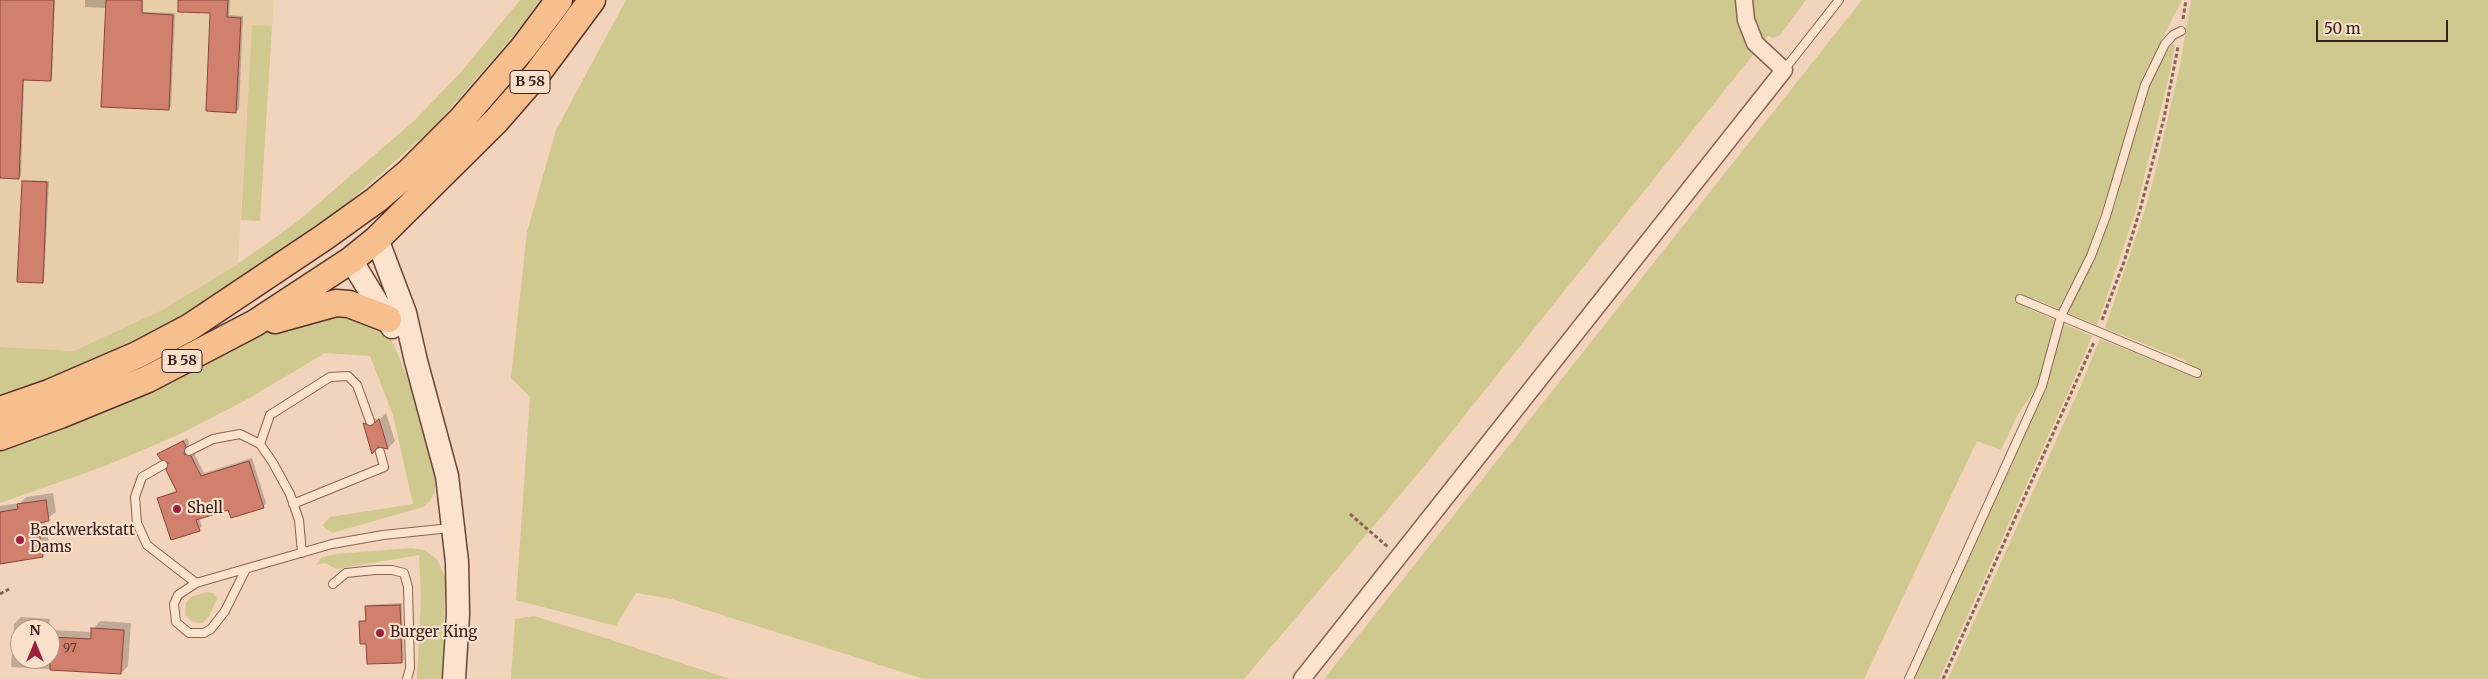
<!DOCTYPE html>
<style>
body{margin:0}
#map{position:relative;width:2488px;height:679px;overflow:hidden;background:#f1d4bb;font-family:Merriweather,serif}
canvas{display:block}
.north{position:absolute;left:10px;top:619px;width:50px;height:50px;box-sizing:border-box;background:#f8e0cb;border:1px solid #ab9484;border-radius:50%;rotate:0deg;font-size:14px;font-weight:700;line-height:20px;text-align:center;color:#37211a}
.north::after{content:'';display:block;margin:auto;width:18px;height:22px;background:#9c1f3d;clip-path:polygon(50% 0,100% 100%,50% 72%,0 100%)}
.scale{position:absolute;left:2316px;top:20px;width:132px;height:22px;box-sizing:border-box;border:2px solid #37211a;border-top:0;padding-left:6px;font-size:15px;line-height:18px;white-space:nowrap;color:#37211a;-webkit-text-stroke:4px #f8e0cb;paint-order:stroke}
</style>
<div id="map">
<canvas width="2488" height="679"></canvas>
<div class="north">N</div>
<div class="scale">50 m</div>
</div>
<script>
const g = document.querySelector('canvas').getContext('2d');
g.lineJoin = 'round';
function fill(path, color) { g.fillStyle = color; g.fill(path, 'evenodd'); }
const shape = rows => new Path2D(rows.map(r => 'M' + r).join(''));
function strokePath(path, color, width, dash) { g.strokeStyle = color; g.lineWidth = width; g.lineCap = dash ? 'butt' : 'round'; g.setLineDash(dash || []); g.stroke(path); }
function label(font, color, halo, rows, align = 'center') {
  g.font = font + ' Merriweather,serif'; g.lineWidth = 4.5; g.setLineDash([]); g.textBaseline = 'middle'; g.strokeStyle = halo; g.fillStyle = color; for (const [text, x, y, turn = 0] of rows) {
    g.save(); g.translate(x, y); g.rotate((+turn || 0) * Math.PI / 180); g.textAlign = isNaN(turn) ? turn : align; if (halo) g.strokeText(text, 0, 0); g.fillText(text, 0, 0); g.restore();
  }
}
const farmland = shape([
 [0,0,274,0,272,26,252,25,238,264,162,310,74,351,0,347]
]);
const green = shape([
 [520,0,542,0,527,20,434,127,337,212,297,242,195,310,49,381,0,398,0,347,74,351,162,310,238,264,298,221,415,120,461,72],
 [626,0,1806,0,1780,35,1773,38,1768,36,1421,470,1244,679,924,679,672,599,636,593,616,626,516,600,530,397,511,378,527,232,556,130],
 [1862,0,2182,0,2142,78,2116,170,2087,254,2058,309,2033,298,2029,309,2055,320,2039,383,2017,416,2001,450,1977,441,1864,679,1324,679],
 [2191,0,2488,0,2488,679,1948,679,2078,392,2100,339,2182,372,2187,361,2105,328,2144,213,2154,177,2180,66],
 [252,25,272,26,260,221,241,220],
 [2172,43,2175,45,2170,72,2136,210,2097,325,2067,313,2096,257,2116,202,2148,87],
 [327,312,364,318,388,335,394,345,415,396,435,470,435,492,429,502,423,507,332,533,322,525,330,517,413,504,393,415,370,356,325,353,246,400,178,435,105,466,0,503,0,447,260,331],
 [2063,324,2092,336,2078,370,1939,679,1913,679,2045,389],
 [411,548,424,550,437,559,445,577,443,679,417,679,421,598,419,555,336,569,325,563,316,565,322,557,336,554],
 [207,592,213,593,217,598,210,615,202,623,193,622,185,615,186,603,191,597],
 [534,616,599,636,730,679,511,679,515,619]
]);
const shadow = shape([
 [0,0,55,0,52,78,50,80,24,79,21,176,19,178,0,177],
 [85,0,143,0,143,12,175,13,171,106,169,108,106,8,85,7],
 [180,0,230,0,229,15,243,16,239,109,236,111,212,12],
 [25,180,49,181,44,280,42,282,23,182],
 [386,413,395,441,388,448,379,446,364,424,371,417,379,420],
 [187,438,189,442,187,451,194,453,204,473,252,458,266,503,263,507,229,508,199,518,202,526,199,529,158,498,177,490,170,462,159,454],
 [53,493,56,512,45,520,50,549,43,556,0,563,0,506,20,503,26,497],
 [402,603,404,660,401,662,367,643,361,622,367,619,366,607,368,605],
 [21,617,50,619,49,629,20,629,20,659,50,659,50,630,92,632,93,629,100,621,131,623,128,666,121,673,11,667,14,624]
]);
const building = shape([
 [0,0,54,0,51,81,23,80,19,179,0,178,0,0],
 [106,0,142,0,142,13,173,15,169,110,101,107,106,0],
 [178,0,228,0,227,17,241,18,236,113,206,111,210,13,178,12,178,0],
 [22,181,47,182,43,283,17,282,22,181],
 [379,419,388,449,378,447,372,454,363,423,371,426,379,419],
 [183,441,186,446,184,454,191,456,201,476,249,461,264,508,231,518,228,510,196,520,200,531,171,540,157,498,177,492,166,470,168,463,161,460,157,454,183,441],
 [46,500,49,521,38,523,43,557,0,564,0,512,18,509,17,504,46,500],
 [400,605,402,663,367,664,366,644,360,644,359,621,366,621,365,606,400,605],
 [91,628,124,630,121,674,50,670,50,637,91,639,91,628]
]);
const path = shape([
 [2183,19,2186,0],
 [2102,320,2124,262,2140,210,2164,118,2178,47],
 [1350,514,1388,547],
 [0,594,9,589],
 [1943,679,2094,342]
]);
const lane = shape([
 [1784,70,1839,0],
 [2020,299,2197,373],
 [260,444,270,415,330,377,348,376,357,385,370,421],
 [189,451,213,439,240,434,260,444,273,463,290,494,299,520,302,553],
 [163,465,142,477,135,497,137,523,147,545,196,583],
 [293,504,384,467,380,452],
 [246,569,225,611,211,629,204,633,189,633,176,622,174,604,178,595,196,583,332,544,383,535,450,528],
 [333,584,346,573,375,570,392,570,404,573,408,587,410,668,407,679],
 [1909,679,2042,386,2061,316,2091,256,2106,216,2145,85,2165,44,2173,35,2181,31]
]);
const street = shape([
 [1302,679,1784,70,1755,43,1746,20,1744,0]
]);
const secondary = shape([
 [377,239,405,313,416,361,447,476,457,562,458,614,454,679],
 [351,260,392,327]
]);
const primary = shape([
 [275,320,336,303,349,304,388,319],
 [0,410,49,393,137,355,190,327,323,238,376,200,409,172,461,120,524,47,559,0],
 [0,437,60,415,148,379,255,323,351,260,377,239,496,121,537,74,592,0]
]);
const markers = [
 [177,509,5,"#9c1f3d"],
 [20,540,5,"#9c1f3d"],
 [380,633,5,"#9c1f3d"]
];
const numberNames = [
 ["97",70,649]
];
const shields = [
 [530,82,40],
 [182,361,40]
];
const shieldNames = [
 ["B 58",530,82],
 ["B 58",182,361]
];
const poiNames = [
 ["Shell",187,509],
 ["Backwerkstatt",30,531],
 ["Dams",30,548],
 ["Burger King",390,633]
];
fill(farmland, '#e7cea8');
fill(green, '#cfc88f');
fill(shadow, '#0003');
fill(building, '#d2806e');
strokePath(building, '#8a4538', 1);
strokePath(lane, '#896454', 10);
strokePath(street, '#896454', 19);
strokePath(secondary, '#6a4537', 25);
strokePath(primary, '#563329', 29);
strokePath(path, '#896454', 3, [4, 2.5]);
strokePath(lane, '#fbe3ce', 8);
strokePath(street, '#fbe3ce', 16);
strokePath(secondary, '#fbe3ce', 22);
strokePath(primary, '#f8bf8e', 26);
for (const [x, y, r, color] of markers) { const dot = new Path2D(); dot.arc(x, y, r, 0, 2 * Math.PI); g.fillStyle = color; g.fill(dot); strokePath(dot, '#f8e0cb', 2); }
label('12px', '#5e392f', null, numberNames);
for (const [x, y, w] of shields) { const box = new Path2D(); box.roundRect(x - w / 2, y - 11.5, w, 23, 4); g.fillStyle = '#f8e0cb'; g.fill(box); strokePath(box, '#37211a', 1); }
label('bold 14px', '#37211a', null, shieldNames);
label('15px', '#37211a', '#f8e0cb', poiNames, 'left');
</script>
